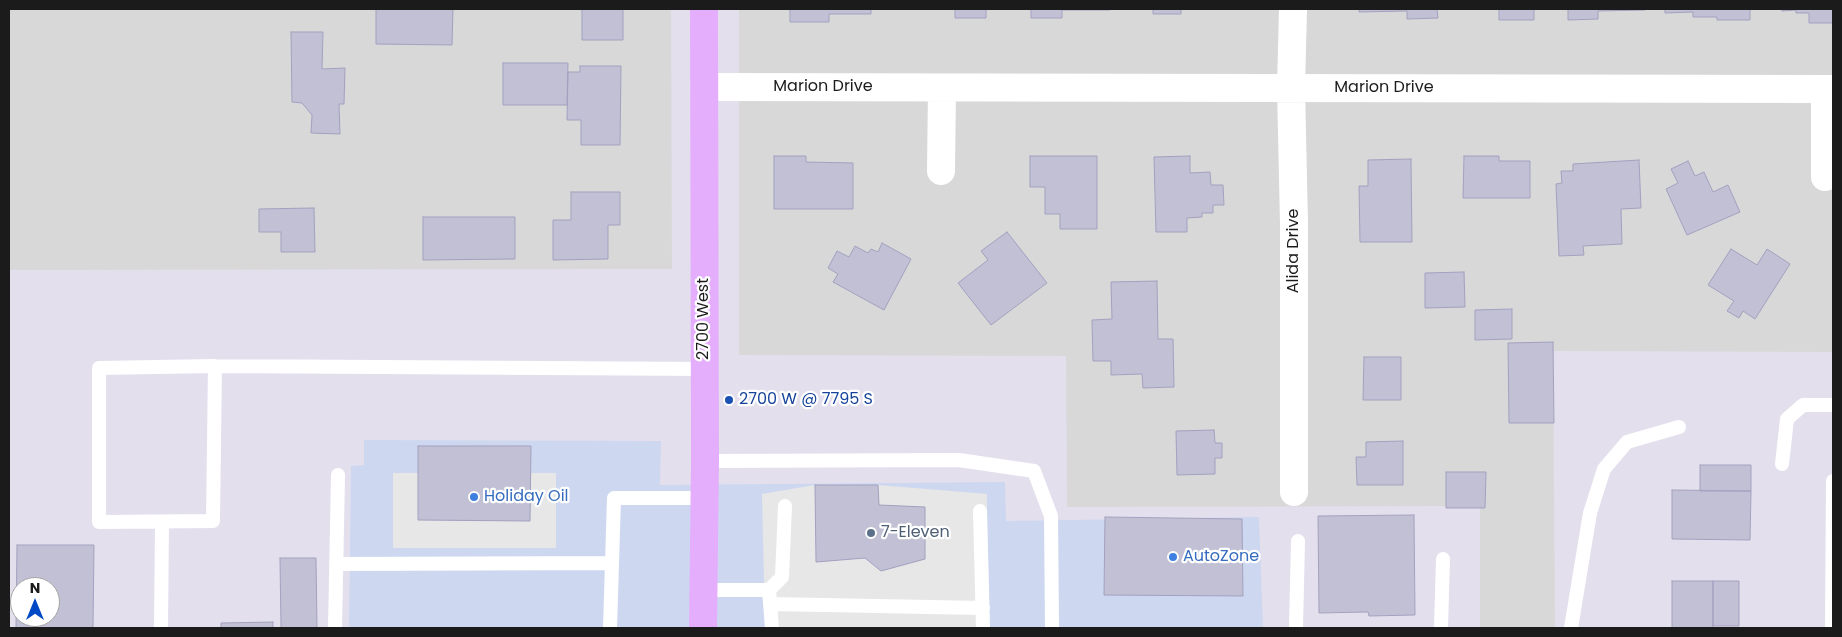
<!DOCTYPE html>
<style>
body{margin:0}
#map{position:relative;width:1842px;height:637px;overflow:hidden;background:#e4dfed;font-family:Poppins,sans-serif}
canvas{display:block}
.frame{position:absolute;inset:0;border:10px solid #1b1b1b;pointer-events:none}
.north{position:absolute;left:10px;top:577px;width:50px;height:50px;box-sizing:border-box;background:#fff;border:1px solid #a4a4a4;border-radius:50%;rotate:0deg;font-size:14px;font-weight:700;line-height:20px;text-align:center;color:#1b1b1b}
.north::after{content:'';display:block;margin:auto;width:18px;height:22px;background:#0049c6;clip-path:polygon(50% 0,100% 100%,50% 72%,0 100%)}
</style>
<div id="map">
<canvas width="1842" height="637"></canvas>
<div class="frame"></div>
<div class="north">N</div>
</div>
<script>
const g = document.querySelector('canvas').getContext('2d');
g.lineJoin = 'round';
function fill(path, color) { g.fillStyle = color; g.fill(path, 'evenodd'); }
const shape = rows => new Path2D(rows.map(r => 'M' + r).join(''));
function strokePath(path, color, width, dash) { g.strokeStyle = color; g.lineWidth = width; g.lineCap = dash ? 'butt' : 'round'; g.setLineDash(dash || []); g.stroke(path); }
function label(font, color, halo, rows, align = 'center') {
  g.font = font + ' Poppins,sans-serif'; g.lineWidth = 4.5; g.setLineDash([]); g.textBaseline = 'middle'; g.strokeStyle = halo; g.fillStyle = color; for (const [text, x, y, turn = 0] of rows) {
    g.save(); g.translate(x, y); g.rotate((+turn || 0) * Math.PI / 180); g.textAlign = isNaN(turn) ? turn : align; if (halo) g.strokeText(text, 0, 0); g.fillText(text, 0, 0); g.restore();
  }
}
const residential = shape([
 [9,9,671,9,672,269,9,270],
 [739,9,1833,9,1833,352,1553,351,1555,628,1480,628,1480,506,1067,507,1066,356,739,355]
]);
const commercial = shape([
 [364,440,661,441,660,485,1005,482,1006,521,1259,517,1263,628,349,628,351,466,364,465]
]);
const parking = shape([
 [393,473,418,473,418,520,530,521,531,473,556,473,556,548,393,548],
 [815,485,817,562,865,558,882,571,925,559,925,507,879,505,878,485,987,494,988,628,765,628,762,494]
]);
const building = shape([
 [376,9,453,9,452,45,376,44,376,9],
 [582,9,623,9,623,40,582,40,582,9],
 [790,9,871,9,871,14,829,14,829,22,790,22,790,9],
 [928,9,986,9,986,18,955,18,955,9,928,9],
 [1031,9,1110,9,1110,10,1062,10,1062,18,1031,18,1031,9],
 [1153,9,1181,9,1181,14,1153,14,1153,9],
 [1359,9,1437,9,1438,18,1407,19,1407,11,1359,12,1359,9],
 [1499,9,1534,9,1534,20,1499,20,1499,9],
 [1568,9,1645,9,1645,10,1598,11,1598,19,1568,20,1568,9],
 [1665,9,1750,9,1750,20,1717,20,1717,17,1693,17,1693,12,1665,13,1665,9],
 [1782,9,1833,9,1833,23,1809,23,1809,13,1796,13,1796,10,1782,11,1782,9],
 [291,32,323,32,322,69,345,68,344,104,339,104,340,134,311,133,312,115,302,103,292,102,291,32],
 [503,63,568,63,567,105,503,105,503,63],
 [580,66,621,66,620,145,581,145,581,120,567,120,568,72,580,72,580,66],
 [774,156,806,156,806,162,853,163,853,209,774,209,774,156],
 [1030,156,1097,156,1097,229,1060,229,1060,214,1045,214,1045,187,1030,187,1030,156],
 [1190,156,1190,173,1210,172,1211,185,1223,185,1224,205,1213,205,1213,213,1202,213,1202,217,1187,218,1187,232,1156,232,1154,157,1190,156],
 [1464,156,1499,156,1499,161,1530,161,1530,198,1463,198,1464,156],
 [1411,159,1412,242,1360,242,1359,186,1368,186,1368,160,1411,159],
 [1639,160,1641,208,1621,209,1622,244,1583,246,1584,255,1559,256,1556,184,1562,183,1561,171,1573,171,1573,164,1639,160],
 [1688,161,1695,176,1704,172,1713,192,1728,185,1740,212,1687,235,1666,189,1678,183,1671,169,1688,161],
 [571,192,620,192,620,225,608,225,608,259,553,260,553,220,571,220,571,192],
 [314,208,315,252,281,252,281,232,259,232,259,209,314,208],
 [423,217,515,217,515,259,423,260,423,217],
 [1007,232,1047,283,991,325,958,283,988,260,981,251,1007,232],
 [882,243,911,259,884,310,833,282,838,274,828,268,837,251,849,257,855,246,868,253,871,249,878,252,882,243],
 [1731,249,1757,265,1767,249,1790,264,1755,319,1743,311,1739,318,1727,311,1734,301,1708,285,1731,249],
 [1464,272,1465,307,1425,308,1425,273,1464,272],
 [1157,281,1158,339,1173,339,1174,387,1143,388,1142,374,1111,375,1111,361,1093,361,1092,320,1112,319,1111,282,1157,281],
 [1512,309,1512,339,1475,340,1475,310,1512,309],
 [1553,342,1554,423,1509,423,1508,343,1553,342],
 [1364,357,1401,357,1401,400,1363,400,1364,357],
 [1214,430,1215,443,1222,443,1222,458,1215,458,1215,474,1177,475,1176,431,1214,430],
 [1403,441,1403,485,1357,485,1356,457,1366,457,1366,442,1403,441],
 [418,446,531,446,530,521,418,520,418,446],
 [1700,465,1751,465,1751,491,1700,491,1700,465],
 [1446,472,1486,472,1485,508,1446,508,1446,472],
 [815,485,878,485,879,505,925,507,925,559,881,571,865,558,816,562,815,485],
 [1672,490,1751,491,1750,540,1672,539,1672,490],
 [1414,515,1415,615,1369,616,1368,612,1319,613,1318,516,1414,515],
 [1105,517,1242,519,1243,596,1104,595,1105,517],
 [17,545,94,545,93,628,16,628,17,545],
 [20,587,50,587,50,617,20,617,20,587],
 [280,558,316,558,317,628,281,628,280,558],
 [1672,581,1713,581,1713,628,1672,628,1672,581],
 [1713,581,1739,581,1739,626,1713,626,1713,581],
 [273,622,273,628,221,628,221,623,273,622]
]);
const lane = shape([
 [215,366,213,521,99,522,99,368,215,366],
 [215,366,705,369],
 [705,461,959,460,1034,471,1051,516,1052,628],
 [1782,464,1787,419,1803,405,1833,405],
 [980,511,983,628],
 [336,564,612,563],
 [704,590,769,590,772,628],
 [769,590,782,577,785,506],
 [770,604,983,608],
 [161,628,162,522],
 [335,628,338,475],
 [610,628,614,498,704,498],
 [1296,628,1298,541],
 [1441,628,1443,559],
 [1571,628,1590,513,1604,469,1627,442,1679,427],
 [1832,628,1833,481]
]);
const street = shape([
 [1293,9,1291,88,1294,224,1294,492],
 [704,87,1833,89],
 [941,171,942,88],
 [1825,177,1825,89]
]);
const secondary = shape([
 [703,628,705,461,704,9]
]);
const markers = [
 [729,400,5,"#1a4fb4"],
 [474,497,5,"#3f7fe0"],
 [871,533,5,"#5c6f8a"],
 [1173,557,5,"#3f7fe0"]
];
const streetNames = [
 ["Marion Drive",823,87],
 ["Marion Drive",1384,88],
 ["Alida Drive",1294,251,-90],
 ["2700 West",704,319,-90]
];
const transitNames = [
 ["2700 W @ 7795 S",739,400]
];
const shopNames = [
 ["Holiday Oil",484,497],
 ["AutoZone",1183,557]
];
const serviceNames = [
 ["7-Eleven",881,533]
];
fill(residential, '#d8d8d9');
fill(commercial, '#cdd8f0');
fill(parking, '#e7e7e7');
fill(building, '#c1c0d4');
strokePath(building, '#a3a1c0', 1);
strokePath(lane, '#fff', 14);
strokePath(street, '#fff', 28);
strokePath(secondary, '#e4aefd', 28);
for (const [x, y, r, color] of markers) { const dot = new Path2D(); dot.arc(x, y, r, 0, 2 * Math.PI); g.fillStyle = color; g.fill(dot); strokePath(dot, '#fff', 2); }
label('16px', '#1b1b1b', '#fff', streetNames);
label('16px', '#164399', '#fff', transitNames, 'left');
label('16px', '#366cbe', '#fff', shopNames, 'left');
label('16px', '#4e5e75', '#fff', serviceNames, 'left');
</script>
